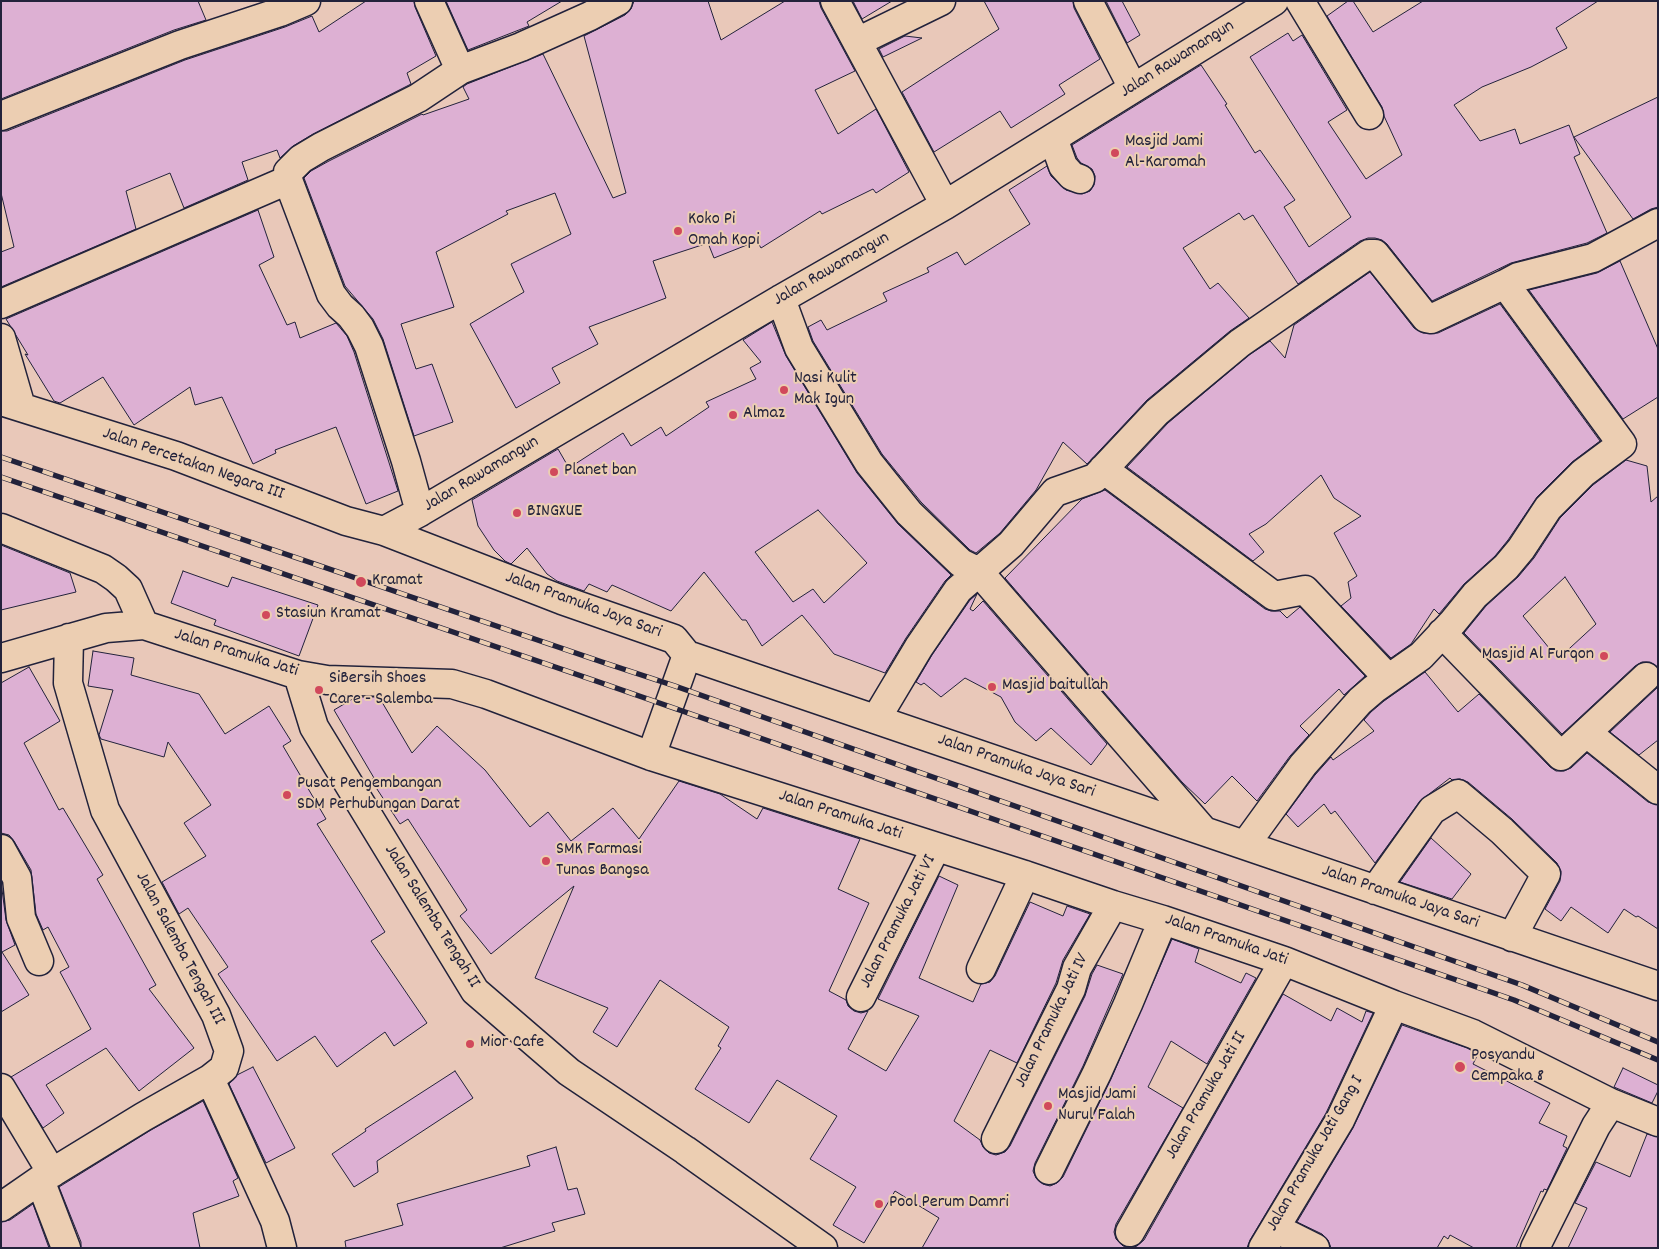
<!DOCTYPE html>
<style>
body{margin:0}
#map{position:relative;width:1659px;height:1249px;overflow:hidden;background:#e9c8b9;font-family:Dekko,sans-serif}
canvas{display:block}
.frame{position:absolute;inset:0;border:2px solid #22223b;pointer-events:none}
</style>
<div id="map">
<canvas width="1659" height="1249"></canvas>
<div class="frame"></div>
</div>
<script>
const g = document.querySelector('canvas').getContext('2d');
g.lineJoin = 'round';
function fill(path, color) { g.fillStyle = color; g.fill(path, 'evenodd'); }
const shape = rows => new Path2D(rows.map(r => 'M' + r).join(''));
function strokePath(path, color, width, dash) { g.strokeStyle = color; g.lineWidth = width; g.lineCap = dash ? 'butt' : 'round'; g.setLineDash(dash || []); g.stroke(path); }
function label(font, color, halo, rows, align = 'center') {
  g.font = font + ' Dekko,sans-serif'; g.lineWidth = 4; g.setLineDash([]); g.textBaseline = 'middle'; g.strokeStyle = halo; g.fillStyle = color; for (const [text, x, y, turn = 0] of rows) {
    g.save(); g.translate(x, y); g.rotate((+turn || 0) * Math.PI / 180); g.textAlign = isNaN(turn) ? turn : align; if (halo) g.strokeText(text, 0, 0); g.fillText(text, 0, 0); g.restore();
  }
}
const building = shape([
 [1,1,198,1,206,20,174,30,1,99,1,1],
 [366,1,414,1,415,7,436,56,407,73,411,84,313,134,293,146,280,158,277,150,242,162,248,180,184,208,170,173,126,191,136,229,1,287,1,252,14,247,1,193,1,131,7,131,185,60,285,27,312,16,319,32,366,1],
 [446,1,562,1,527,22,529,26,468,50,446,1],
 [634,1,708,1,721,40,785,1,819,1,821,8,855,71,815,90,838,134,876,109,909,172,876,193,873,189,822,214,820,211,761,248,757,241,714,258,708,243,653,261,666,298,589,327,598,344,552,368,560,383,516,408,470,324,524,292,511,264,571,234,555,193,506,211,508,214,436,252,454,307,401,324,416,369,432,364,453,422,414,436,383,339,373,319,345,286,304,178,311,171,329,161,422,114,423,115,469,99,463,87,467,84,543,54,613,198,626,193,584,36,625,15,631,9,634,1],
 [853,1,892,1,862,19,853,1],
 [984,1,1073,1,1074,8,1100,59,1059,85,1065,94,1011,128,1000,111,934,152,902,92,999,29,984,1],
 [1106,1,1122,1,1140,35,1127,43,1106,1],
 [1348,1,1353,1,1373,32,1423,1,1598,1,1556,28,1567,48,1531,67,1482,87,1454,105,1480,141,1515,129,1520,144,1569,125,1580,154,1574,157,1607,233,1587,243,1511,263,1432,301,1387,244,1382,240,1375,238,1368,238,1360,241,1298,284,1253,215,1244,220,1239,213,1183,248,1210,289,1218,283,1249,318,1230,331,1147,400,1087,464,1063,442,1036,490,1000,533,976,553,970,550,921,502,882,454,813,341,808,327,821,320,827,330,887,301,883,293,929,272,927,268,957,252,965,265,1030,224,1009,190,1047,166,1051,176,1066,190,1082,194,1090,191,1094,185,1095,176,1092,169,1081,163,1077,158,1072,145,1201,65,1227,104,1225,105,1255,153,1260,150,1295,200,1284,207,1309,247,1351,217,1250,57,1288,33,1293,41,1302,35,1347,110,1328,122,1366,179,1402,155,1384,116,1382,107,1327,16,1348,1],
 [905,36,922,38,883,57,879,49,905,36],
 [1658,97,1658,207,1651,209,1633,219,1574,137,1658,97],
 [258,210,274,257,259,265,287,325,295,322,300,338,336,323,347,336,354,352,398,491,366,504,336,427,275,450,276,453,253,464,222,397,195,405,190,387,134,425,103,377,60,403,54,401,25,354,28,355,6,319,258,210],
 [1620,261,1658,349,1658,397,1623,419,1529,290,1597,273,1620,261],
 [1370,272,1414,328,1423,333,1438,333,1500,304,1600,441,1572,462,1537,497,1508,540,1495,556,1464,584,1439,614,1434,609,1411,644,1391,658,1341,606,1351,598,1348,582,1357,576,1334,533,1361,516,1334,498,1321,475,1266,524,1249,534,1264,552,1253,561,1127,467,1168,423,1249,355,1270,341,1285,358,1294,325,1370,272],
 [772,322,786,356,857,473,898,524,951,575,945,581,906,638,885,673,834,654,802,615,762,646,746,620,742,620,704,572,671,611,612,585,607,592,589,584,584,591,557,581,547,574,527,548,511,564,505,561,494,550,478,526,472,500,558,449,569,468,623,433,631,446,661,427,666,436,709,407,706,402,756,379,750,368,761,362,743,340,772,322],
 [818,510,867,563,824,603,813,589,793,602,755,552,818,510],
 [1626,460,1647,466,1651,502,1658,496,1658,667,1650,662,1642,662,1635,666,1562,734,1464,633,1486,606,1518,577,1534,558,1560,518,1593,485,1626,460],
 [1565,577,1596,624,1558,659,1523,616,1565,577],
 [1105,490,1265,609,1271,611,1280,611,1287,618,1300,607,1365,676,1344,695,1339,689,1300,726,1309,735,1290,756,1257,801,1232,776,1205,804,1182,782,1005,578,1082,499,1105,490],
 [1,545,70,573,76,592,1,610,1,545],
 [183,571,228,587,232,577,318,605,299,656,214,625,216,620,171,603,183,571],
 [977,594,970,609,973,611,983,601,1107,744,1091,765,1051,728,1036,741,1015,722,1001,697,965,678,941,697,924,683,921,685,916,682,932,655,970,600,977,594],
 [93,651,134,658,131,675,199,694,225,734,269,706,291,741,283,746,326,819,317,824,385,932,371,941,427,1023,394,1046,385,1032,337,1067,315,1036,277,1061,218,974,228,967,188,908,179,914,162,882,206,856,184,823,211,805,168,742,164,757,101,739,99,735,113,690,88,686,93,651],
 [29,667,60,721,24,743,59,810,63,808,103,875,97,879,156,985,149,989,194,1048,139,1091,106,1048,46,1085,64,1113,43,1128,11,1077,91,1029,60,972,69,967,48,927,43,930,36,914,31,870,14,841,9,835,1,833,1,683,29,667],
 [1425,672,1458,712,1479,694,1550,767,1556,771,1564,771,1571,768,1587,753,1648,802,1658,805,1658,929,1638,916,1636,917,1624,909,1608,933,1571,907,1561,921,1545,909,1560,881,1561,871,1557,863,1512,819,1468,782,1460,779,1452,780,1450,778,1420,801,1375,863,1335,811,1331,814,1324,804,1298,827,1286,814,1315,775,1331,757,1333,760,1374,731,1364,720,1371,712,1384,701,1425,672],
 [1658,687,1658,740,1639,755,1610,732,1658,687],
 [356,697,379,697,412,753,437,726,485,770,530,827,548,812,571,841,613,808,639,839,679,781,720,794,757,819,763,808,860,839,838,889,869,903,829,991,846,1000,848,1006,854,1011,861,1013,868,1011,848,1049,886,1071,919,1016,878,999,939,876,958,885,919,978,973,1002,981,984,990,982,995,976,1030,902,1063,916,1067,906,1090,914,1063,960,1056,983,1017,1063,990,1050,954,1121,980,1140,983,1147,989,1153,996,1155,1005,1152,1010,1146,1085,996,1092,974,1097,965,1123,974,1083,1066,1035,1163,1033,1171,1036,1178,1043,1184,1050,1186,1057,1183,1063,1177,1111,1079,1172,939,1199,949,1195,962,1241,983,1246,973,1256,978,1207,1064,1171,1041,1148,1087,1183,1108,1116,1224,1114,1232,1116,1239,1123,1246,1131,1248,1137,1246,1144,1240,1283,994,1331,1021,1337,1008,1362,1022,1366,1011,1373,1013,1326,1113,1250,1240,1247,1248,922,1248,939,1218,895,1191,864,1243,833,1225,856,1187,810,1159,837,1116,777,1080,749,1123,695,1089,721,1048,718,1046,729,1027,660,980,617,1047,593,1032,608,1008,535,978,574,886,491,954,460,916,467,910,408,819,400,824,371,780,374,778,334,710,356,697],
 [1431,838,1471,874,1452,899,1400,882,1431,838],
 [1,882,6,920,15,945,2,952,29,995,1,1012,1,882],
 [1402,1025,1467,1048,1478,1054,1473,1064,1550,1103,1539,1123,1567,1136,1563,1146,1567,1148,1547,1190,1544,1189,1543,1192,1541,1191,1516,1248,1474,1248,1450,1235,1448,1239,1444,1236,1437,1248,1331,1248,1328,1240,1322,1234,1297,1222,1353,1128,1402,1025],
 [253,1067,295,1148,266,1163,229,1084,237,1075,253,1067],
 [1623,1068,1658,1085,1658,1091,1652,1103,1614,1087,1623,1068],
 [455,1071,473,1098,377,1161,378,1172,354,1187,332,1154,366,1131,365,1129,455,1071],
 [203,1101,238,1178,233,1181,239,1196,193,1213,200,1248,81,1248,81,1242,59,1187,151,1130,203,1101],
 [1647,1134,1658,1137,1658,1248,1568,1248,1587,1208,1575,1203,1596,1162,1630,1177,1647,1134],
 [556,1147,568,1190,577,1188,585,1214,552,1223,555,1231,500,1248,346,1248,345,1241,403,1225,397,1204,530,1166,527,1156,556,1147],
 [33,1204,49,1248,1,1248,1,1222,10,1220,33,1204]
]);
const minor = shape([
 [429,1,460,70],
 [835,1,945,205],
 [1088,1,1133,88],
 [1300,1,1369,115],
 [857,42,941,1],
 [1,116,180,45,280,12,306,1],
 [1053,138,1063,166,1072,176,1080,179],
 [781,299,799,348,869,463,909,513,961,563,979,572,1202,829],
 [1,304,288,180],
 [1,338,21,407],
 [1,401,176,456,346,521,384,531,562,600,674,639,687,655,1658,986],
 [1103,469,1274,596,1305,590,1388,678],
 [420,512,406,461,369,346,360,328,351,316,340,306,331,294,288,180,288,172,301,159,321,147,418,98,460,70,521,47,590,16,618,1],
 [1,528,103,569,116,578,128,589,144,625],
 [384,531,420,512,781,299,945,205,1274,1],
 [1442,633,1561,756,1646,677],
 [1,658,106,628,144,625,298,675,327,680,452,684,486,694,651,756,1025,875,1113,905,1163,920,1284,961,1394,1005,1473,1034,1611,1103,1658,1122],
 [298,675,314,727,475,991,569,1072,685,1150,823,1248],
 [876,719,919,647,958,590,1011,544,1055,492,1095,478,1157,412,1240,343,1369,254,1375,254,1426,318,1431,319,1505,284,1518,277,1593,258,1658,223],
 [1587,733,1658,790],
 [651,756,687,655],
 [1245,845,1303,765,1360,701,1374,689,1421,656,1453,622,1475,595,1506,567,1521,549,1548,508,1583,473,1622,444,1505,284],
 [1,849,17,878,21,918,39,961],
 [1375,890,1432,810,1458,794,1502,831,1546,874,1512,937],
 [981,969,1025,875],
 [861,997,936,847],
 [210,1079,275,1221,282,1248],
 [1,1088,52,1173],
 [996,1139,1071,989,1077,968,1113,905],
 [1049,1170,1097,1073,1128,1004,1163,920],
 [40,1180,66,1248],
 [1,1207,40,1180,143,1117,210,1079,224,1068,229,1051,216,1015,105,810,68,683,69,638],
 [1275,1228,1315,1248],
 [1130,1232,1284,961],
 [1263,1248,1340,1120,1394,1005],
 [1535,1248,1596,1126,1611,1103]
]);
const rail = shape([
 [1,457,605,663,675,686,1522,985,1658,1042],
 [1,477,596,681,1514,1000,1658,1060]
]);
const markers = [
 [1115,153,5,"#d1495b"],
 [678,231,5,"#d1495b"],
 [784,390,5,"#d1495b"],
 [733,415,5,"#d1495b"],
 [554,472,5,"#d1495b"],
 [517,513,5,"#d1495b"],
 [361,582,6,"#d1495b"],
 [266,615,5,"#d1495b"],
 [1604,656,5,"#d1495b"],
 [992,687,5,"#d1495b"],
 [319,690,5,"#d1495b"],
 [287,795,5,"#d1495b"],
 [546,861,5,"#d1495b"],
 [470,1044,5,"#d1495b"],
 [1460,1067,6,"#d1495b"],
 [1048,1106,5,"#d1495b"],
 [879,1204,5,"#d1495b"]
];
const streetNames = [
 ["Jalan Rawamangun",1178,60,-32],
 ["Jalan Rawamangun",832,270,-30],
 ["Jalan Percetakan Negara III",193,465,19],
 ["Jalan Rawamangun",482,475,-31],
 ["Jalan Pramuka Jaya Sari",583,606,20],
 ["Jalan Pramuka Jati",236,654,17],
 ["Jalan Pramuka Jaya Sari",1016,767,19],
 ["Jalan Pramuka Jati",840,816,18],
 ["Jalan Pramuka Jaya Sari",1400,898,19],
 ["Jalan Salemba Tengah II",431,917,58],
 ["Jalan Pramuka Jati VI",899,922,-63],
 ["Jalan Pramuka Jati",1226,941,19],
 ["Jalan Salemba Tengah III",179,949,62],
 ["Jalan Pramuka Jati IV",1053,1021,-64],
 ["Jalan Pramuka Jati II",1207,1096,-60],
 ["Jalan Pramuka Jati Gang I",1316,1154,-60]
];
const poiNames = [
 ["Masjid Jami",1125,143],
 ["Al-Karomah",1125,164],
 ["Koko Pi",688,221],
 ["Omah Kopi",688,242],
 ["Nasi Kulit",794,380],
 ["Mak Igun",794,401],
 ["Almaz",743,415],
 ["Planet ban",564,472],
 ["BINGXUE",527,513],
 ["Kramat",372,582],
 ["Stasiun Kramat",276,615],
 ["Masjid Al Furqon",1594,656,"right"],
 ["SiBersih Shoes",329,680],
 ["Care - Salemba",329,701],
 ["Masjid baitullah",1002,687],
 ["Pusat Pengembangan",297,785],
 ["SDM Perhubungan Darat",297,806],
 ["SMK Farmasi",556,851],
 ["Tunas Bangsa",556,872],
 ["Mior Cafe",480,1044],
 ["Posyandu",1471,1057],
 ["Cempaka 8",1471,1078],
 ["Masjid Jami",1058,1096],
 ["Nurul Falah",1058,1117],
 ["Pool Perum Damri",889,1204]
];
fill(building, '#ddb0d3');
strokePath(building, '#22223b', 1);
strokePath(minor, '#22223b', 31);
strokePath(minor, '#ecceb2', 28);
strokePath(rail, '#22223b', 5.5);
strokePath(rail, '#ecceb2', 4, [11]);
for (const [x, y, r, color] of markers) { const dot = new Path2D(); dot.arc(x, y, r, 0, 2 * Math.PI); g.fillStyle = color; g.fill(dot); strokePath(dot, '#ecceb2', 2); }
label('18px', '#22223b', '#ecceb2', streetNames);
label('18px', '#22223b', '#ecceb2', poiNames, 'left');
</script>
